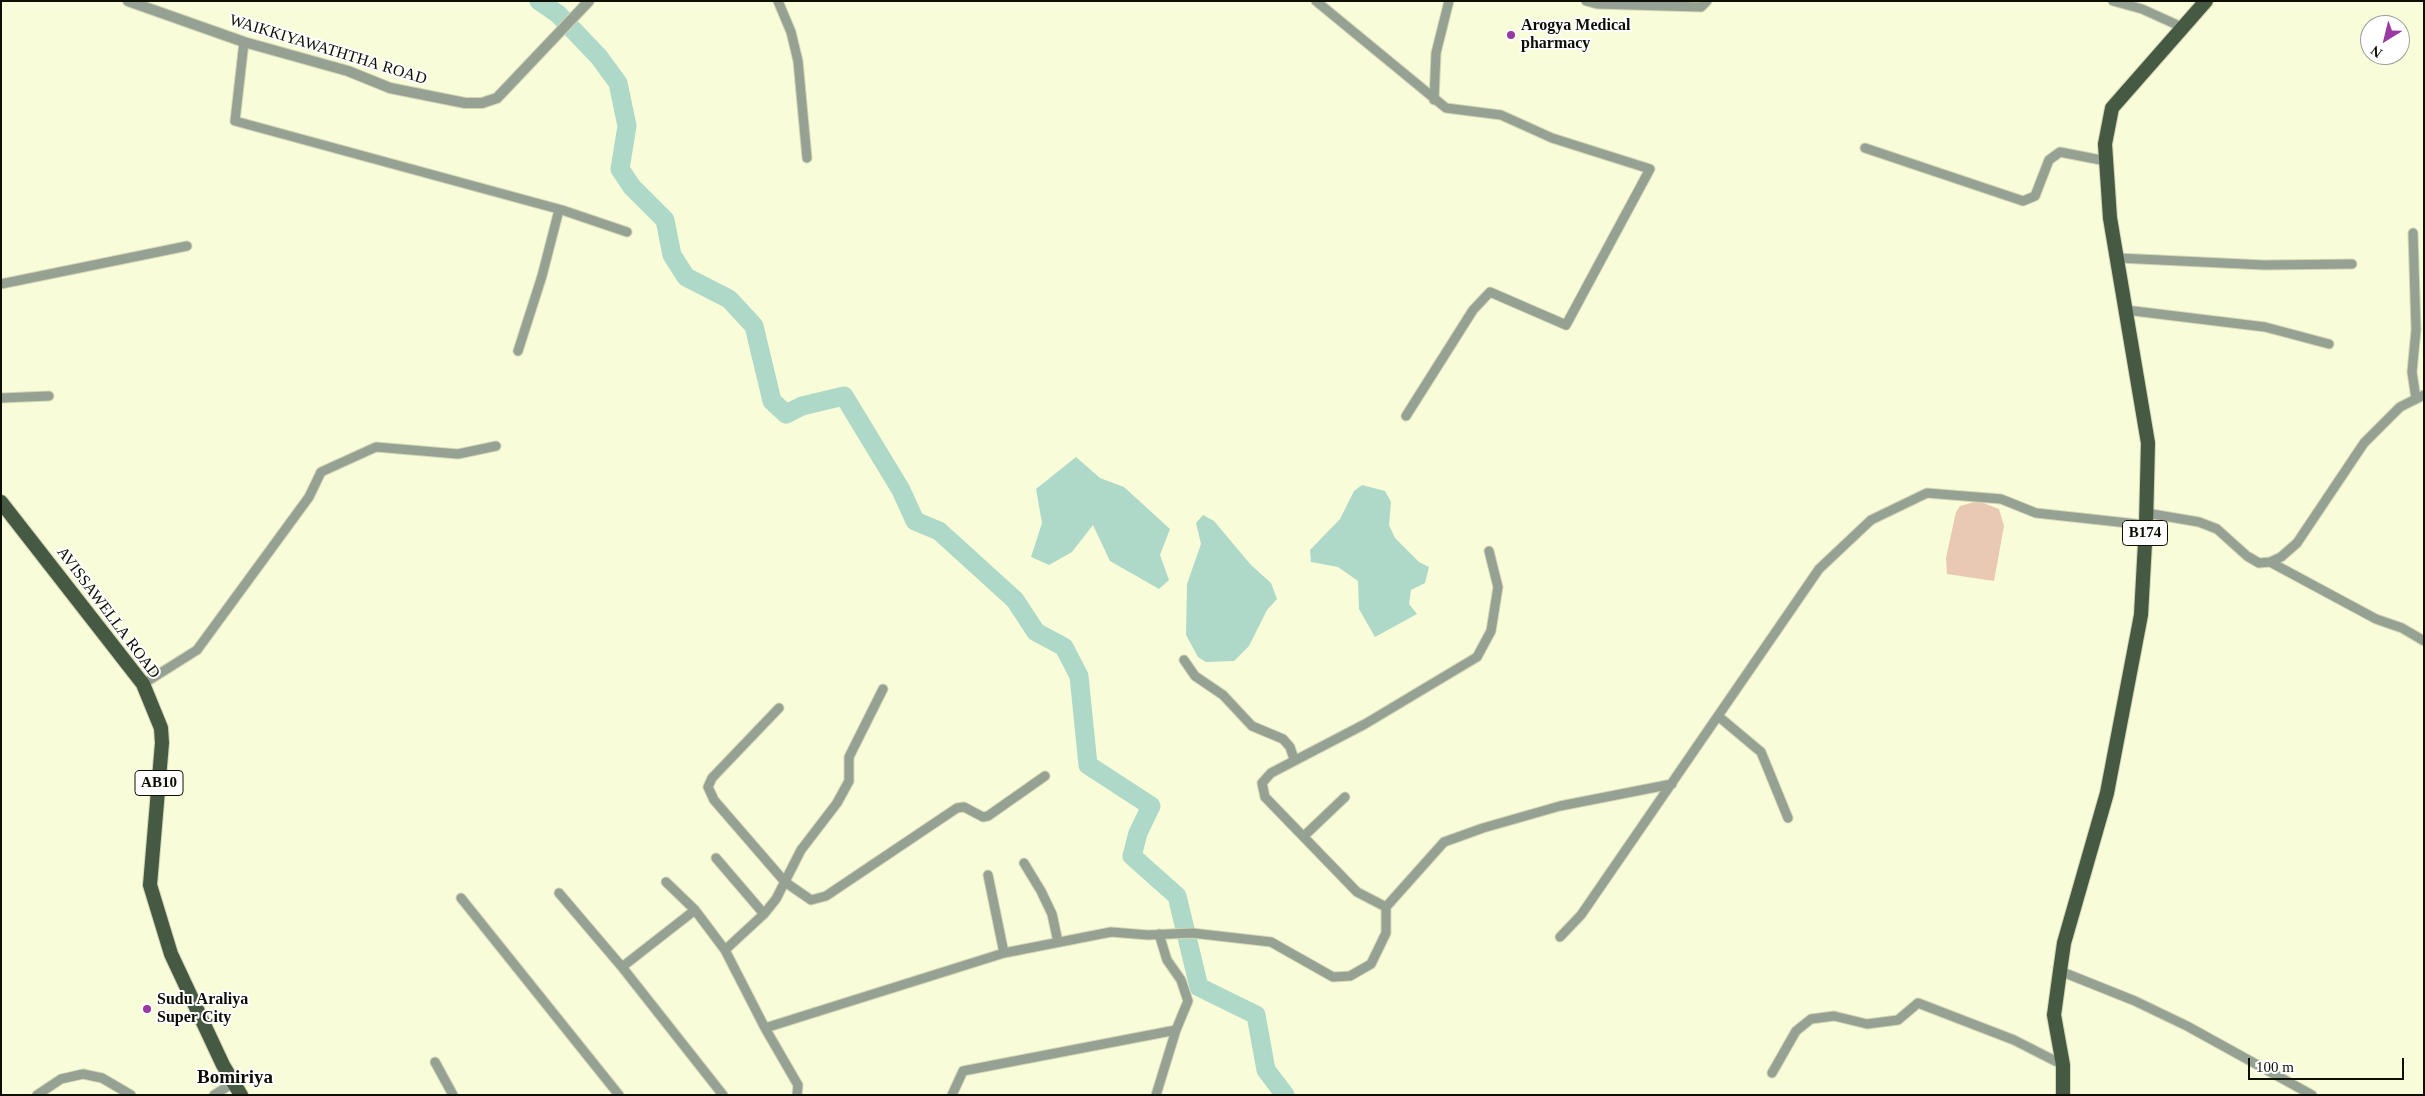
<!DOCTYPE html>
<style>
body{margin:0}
#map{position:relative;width:2425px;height:1096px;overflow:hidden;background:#f8fcd8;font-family:Georgia,serif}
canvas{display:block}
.frame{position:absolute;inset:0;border:2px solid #0e0f04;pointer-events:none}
.north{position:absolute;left:2360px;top:15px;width:50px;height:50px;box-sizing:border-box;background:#fff;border:1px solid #9f9f9b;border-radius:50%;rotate:216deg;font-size:14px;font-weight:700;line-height:20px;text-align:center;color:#0e0f04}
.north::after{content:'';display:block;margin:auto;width:18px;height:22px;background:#9a39a0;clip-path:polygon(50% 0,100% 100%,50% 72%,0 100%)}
.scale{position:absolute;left:2248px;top:1058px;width:156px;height:22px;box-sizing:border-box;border:2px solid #0e0f04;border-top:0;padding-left:6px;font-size:15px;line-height:18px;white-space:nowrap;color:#0e0f04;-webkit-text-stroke:4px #fff;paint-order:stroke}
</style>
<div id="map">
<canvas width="2425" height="1096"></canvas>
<div class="frame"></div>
<div class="north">N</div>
<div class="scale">100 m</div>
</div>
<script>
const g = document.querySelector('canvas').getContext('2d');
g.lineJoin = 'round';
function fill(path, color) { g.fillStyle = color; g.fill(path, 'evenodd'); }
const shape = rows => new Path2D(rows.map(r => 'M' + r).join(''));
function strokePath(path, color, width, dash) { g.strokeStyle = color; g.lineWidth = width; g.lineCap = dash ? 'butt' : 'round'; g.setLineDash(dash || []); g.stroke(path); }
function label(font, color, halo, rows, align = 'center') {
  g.font = font + ' Georgia,serif'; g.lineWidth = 4; g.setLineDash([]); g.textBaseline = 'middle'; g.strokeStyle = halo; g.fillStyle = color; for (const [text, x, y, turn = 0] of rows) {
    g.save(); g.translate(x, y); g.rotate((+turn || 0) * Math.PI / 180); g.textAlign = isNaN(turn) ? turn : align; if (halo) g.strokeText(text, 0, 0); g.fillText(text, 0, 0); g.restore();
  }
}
const green = shape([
 [1978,501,1999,509,2004,526,1994,581,1947,574,1946,558,1956,512,1960,506]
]);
const water = shape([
 [1076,457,1100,478,1124,487,1170,529,1160,555,1169,580,1159,589,1110,561,1093,525,1072,552,1049,565,1031,557,1042,523,1036,489],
 [1362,485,1385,491,1391,502,1389,525,1395,538,1419,562,1429,567,1425,583,1411,590,1409,604,1417,614,1375,637,1359,609,1358,581,1338,567,1311,562,1310,550,1340,519,1354,491],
 [1203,515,1214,521,1251,565,1271,583,1277,599,1267,610,1249,646,1234,661,1206,662,1198,657,1186,635,1187,584,1201,544,1196,523]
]);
const river = shape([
 [539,1,558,14,599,57,618,83,627,126,620,169,632,187,665,220,672,255,686,277,729,299,754,326,772,401,786,414,802,406,844,396,901,490,915,521,939,531,1015,600,1036,632,1064,647,1079,676,1088,765,1151,806,1138,833,1132,856,1177,896,1199,987,1256,1015,1266,1070,1285,1095]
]);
const minor = shape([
 [778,1,791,32,798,61,807,158],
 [1316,1,1446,108,1501,115,1552,138,1650,169,1566,325,1490,292,1473,310,1406,416],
 [1586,1,1597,4,1701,7,1707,1],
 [2113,1,2142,9,2184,28],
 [244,42,235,121,562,210,627,232],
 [1434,100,1436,53,1449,1],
 [1865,148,2023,201,2035,196,2049,160,2060,152,2106,161],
 [2413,233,2416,330,2412,372,2416,399],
 [2118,258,2264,265,2352,264],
 [1,284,187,246],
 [2126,310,2265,327,2329,344],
 [518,351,542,276,559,210],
 [1,398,49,396],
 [2146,513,2199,522,2217,529,2247,556,2259,563,2270,562,2281,557,2297,543,2364,443,2400,407,2424,395],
 [1489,551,1498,587,1491,631,1477,657,1365,724,1271,773,1262,783,1265,797,1357,892,1386,907,1444,842,1483,828,1560,806,1672,784],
 [2270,562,2376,619,2402,628,2424,641],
 [1184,660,1195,676,1223,695,1252,726,1283,739,1290,747,1294,759],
 [143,684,197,650,309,497,321,472,376,447,458,454,496,446],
 [779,708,712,778,708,787,714,800,785,882,811,900,826,896,957,808,964,807,983,817,988,816,1045,776],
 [1718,716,1761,752,1788,818],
 [1304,836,1345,797],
 [716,858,764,914],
 [1024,863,1041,891,1052,914,1058,942],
 [988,875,1004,953],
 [666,882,695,910,725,950,765,1028],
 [559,893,622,967,723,1095],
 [461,898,619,1095],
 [1560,937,1581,915,1819,569,1871,520,1927,493,2001,499,2036,513,2146,525],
 [725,950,764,914,776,899,801,850,837,803,849,781,849,757,883,689],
 [622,967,695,910],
 [2060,971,2135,1001,2187,1026,2312,1095],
 [435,1062,453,1095],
 [1772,1073,1796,1031,1811,1019,1834,1016,1867,1024,1898,1020,1918,1003,2014,1040,2063,1065],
 [37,1095,61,1079,83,1074,102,1078,131,1095],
 [214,1095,233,1083],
 [797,1095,798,1085,765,1028,1004,953,1111,932,1148,935,1192,933,1271,942,1333,977,1350,976,1371,964,1386,933,1386,907],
 [952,1095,963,1071,1176,1030],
 [1156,1095,1176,1030,1188,1001,1181,980,1167,960,1159,934]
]);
const tertiary = shape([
 [128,1,244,42,348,71,390,88,465,103,482,103,497,98,589,1]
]);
const primary = shape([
 [1,502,143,684,161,728,162,743,150,885,171,954,223,1065,241,1095],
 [2063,1095,2063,1065,2054,1015,2060,971,2064,943,2107,793,2141,615,2146,525,2148,443,2110,218,2105,144,2112,108,2206,1]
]);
const markers = [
 [1511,35,5,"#9a39a0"],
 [147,1009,5,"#9a39a0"]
];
const shields = [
 [2145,533,45],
 [159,783,48]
];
const shieldNames = [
 ["B174",2145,533],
 ["AB10",159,783]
];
const poiNames = [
 ["Arogya Medical",1521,26],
 ["pharmacy",1521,44],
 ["Sudu Araliya",157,1000],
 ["Super City",157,1018]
];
const streetNames = [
 ["WAIKKIYAWATHTHA ROAD",328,50,17],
 ["AVISSAWELLA ROAD",108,613,53]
];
const quarterNames = [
 ["Bomiriya",235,1078]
];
fill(green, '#e9c8b4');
fill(water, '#aed9c9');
strokePath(river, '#aed9c9', 19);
strokePath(minor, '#d3d6b6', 11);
strokePath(tertiary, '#d3d6b6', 12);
strokePath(primary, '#d3d6b6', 16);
strokePath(minor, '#95a193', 9);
strokePath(tertiary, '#95a193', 10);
strokePath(primary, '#465943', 14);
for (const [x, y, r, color] of markers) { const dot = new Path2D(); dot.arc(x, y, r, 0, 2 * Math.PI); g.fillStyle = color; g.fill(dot); strokePath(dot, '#fff', 2); }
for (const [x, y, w] of shields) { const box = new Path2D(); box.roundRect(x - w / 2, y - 12.5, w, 25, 4); g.fillStyle = '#fff'; g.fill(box); strokePath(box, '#0e0f04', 1); }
label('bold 15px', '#0e0f04', null, shieldNames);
label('bold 16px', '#0e0f04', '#fff', poiNames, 'left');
label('16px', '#0e0f04', '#fff', streetNames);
label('bold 19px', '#0e0f04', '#fff', quarterNames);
</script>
